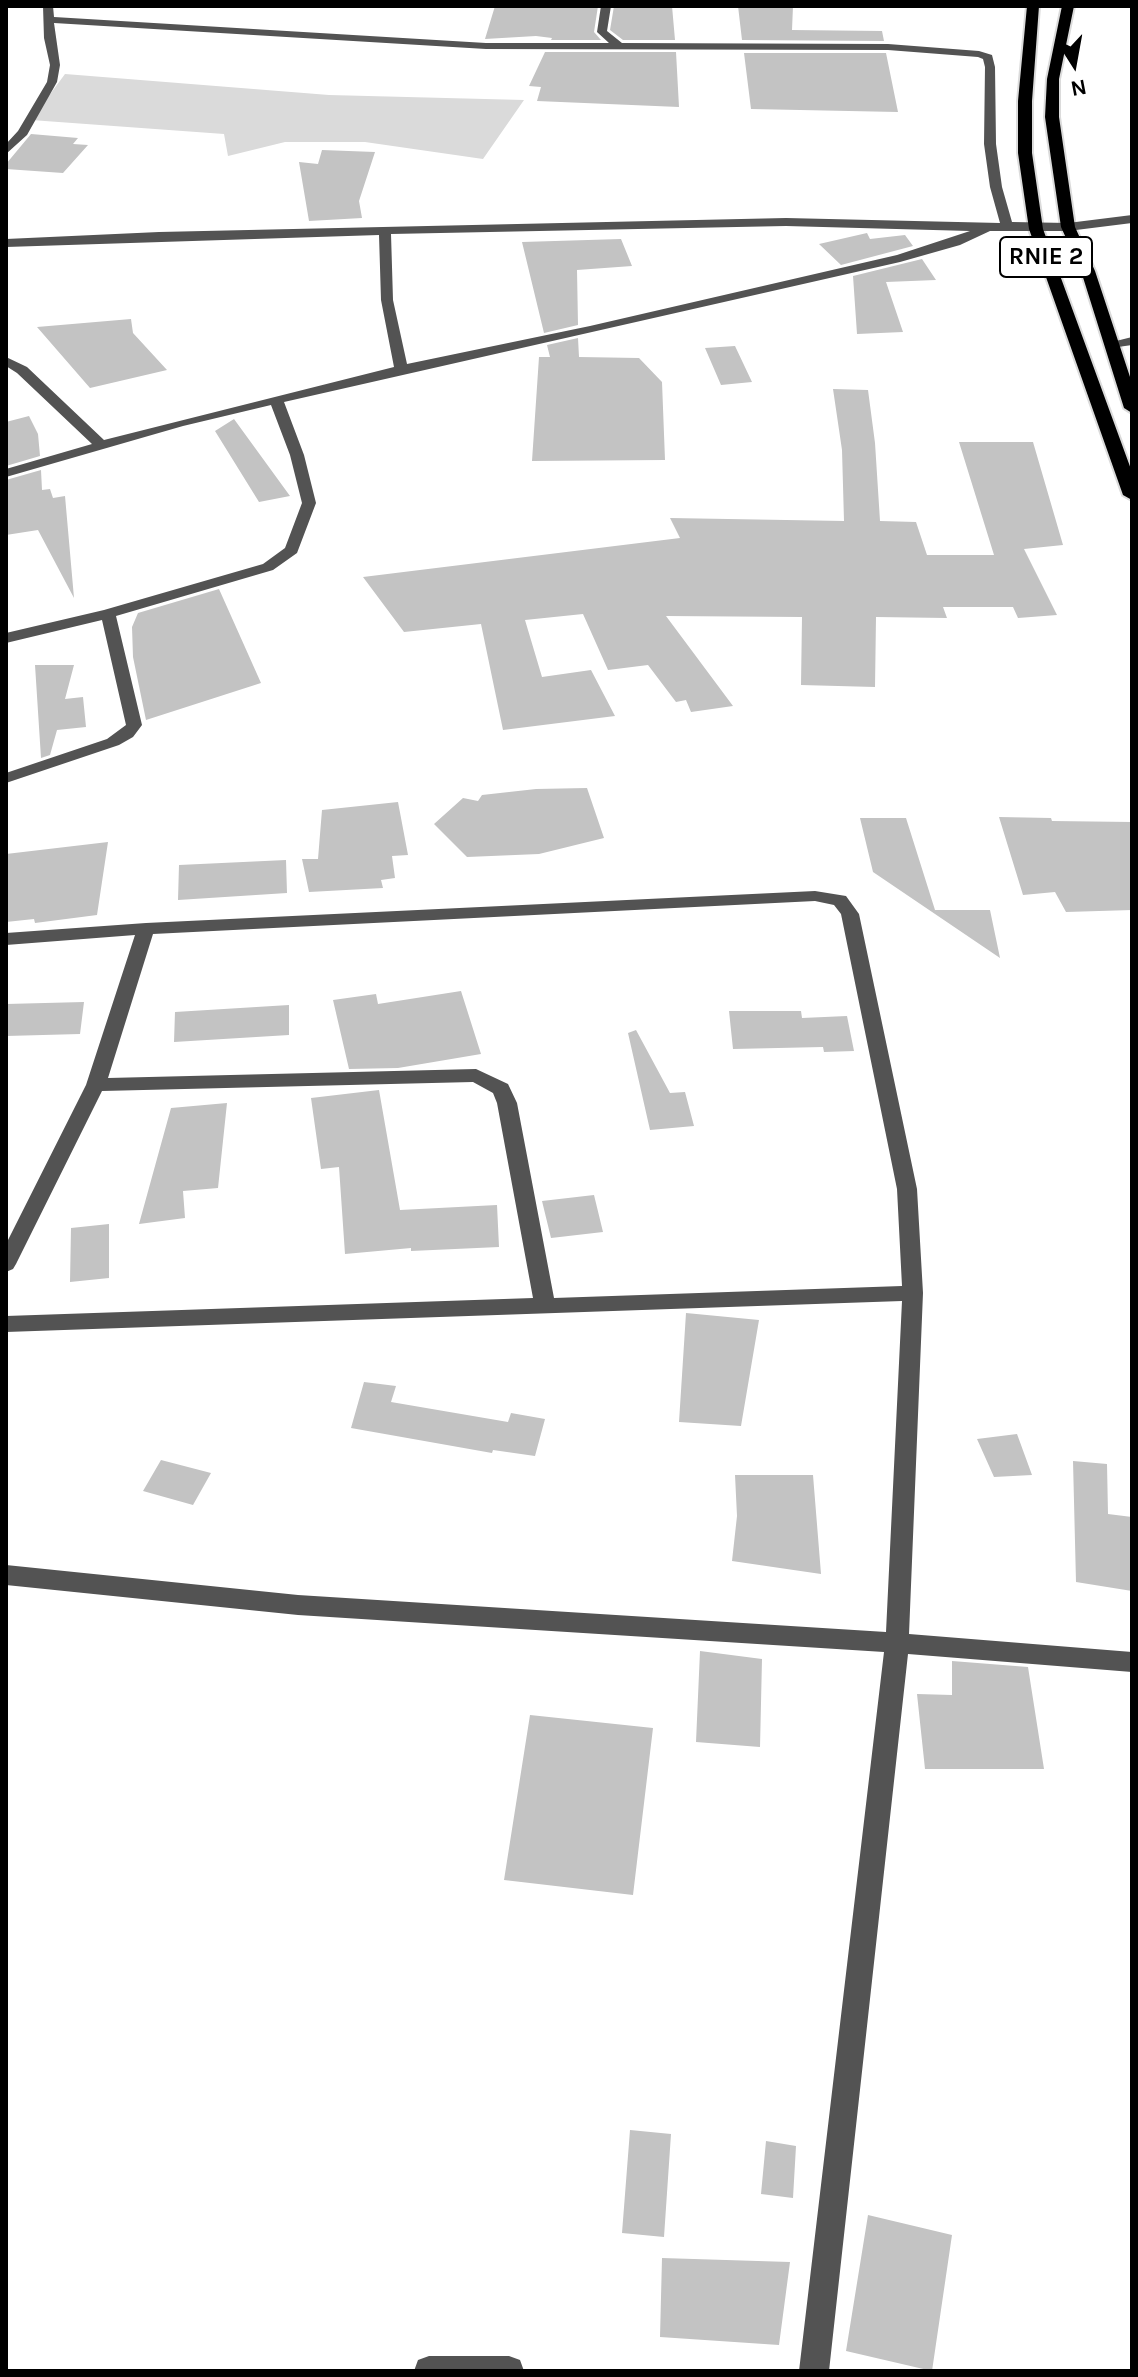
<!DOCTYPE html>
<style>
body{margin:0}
#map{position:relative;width:1138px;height:2377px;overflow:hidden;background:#fff;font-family:Karla,sans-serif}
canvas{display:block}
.frame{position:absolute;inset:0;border:8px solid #000;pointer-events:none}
.north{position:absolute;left:1034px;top:24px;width:80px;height:80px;-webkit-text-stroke:6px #fff;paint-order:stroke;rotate:169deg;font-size:22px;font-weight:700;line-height:32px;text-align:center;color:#000}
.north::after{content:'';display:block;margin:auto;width:28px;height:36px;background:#000;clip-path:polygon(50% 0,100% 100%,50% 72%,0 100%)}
</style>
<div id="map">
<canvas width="1138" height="2377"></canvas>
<div class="frame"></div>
<div class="north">N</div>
</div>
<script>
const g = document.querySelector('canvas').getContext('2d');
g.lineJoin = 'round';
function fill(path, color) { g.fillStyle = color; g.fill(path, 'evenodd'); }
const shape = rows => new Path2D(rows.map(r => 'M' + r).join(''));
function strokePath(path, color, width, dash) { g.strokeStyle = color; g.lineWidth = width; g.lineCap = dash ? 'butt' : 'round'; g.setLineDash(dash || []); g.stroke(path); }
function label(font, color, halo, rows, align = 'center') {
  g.font = font + ' Karla,sans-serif'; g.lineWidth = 6; g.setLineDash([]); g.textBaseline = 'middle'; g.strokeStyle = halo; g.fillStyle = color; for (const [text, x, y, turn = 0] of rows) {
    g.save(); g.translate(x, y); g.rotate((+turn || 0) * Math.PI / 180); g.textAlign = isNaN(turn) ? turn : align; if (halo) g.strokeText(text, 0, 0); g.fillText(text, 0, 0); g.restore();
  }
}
const green = shape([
 [65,74,329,95,524,100,483,159,365,142,285,142,228,156,224,134,31,120]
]);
const building = shape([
 [495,6,598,6,594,32,601,40,551,40,552,38,536,36,485,39],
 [614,6,672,6,675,40,623,40,610,30],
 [738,6,793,6,792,30,882,31,884,41,742,40],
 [545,52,676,52,679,107,537,101,541,87,529,86],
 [744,53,886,53,898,112,751,109],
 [31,134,78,138,73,144,88,145,63,173,6,169,6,164],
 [322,150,375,152,359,201,362,218,309,221,299,162,318,164],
 [867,233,870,239,905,235,913,246,841,265,819,244],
 [621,239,632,266,577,270,578,325,544,333,522,242],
 [922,259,936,280,886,282,903,332,857,334,853,276],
 [131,319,133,333,167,370,90,388,37,327],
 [578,338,579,357,639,358,662,382,665,460,532,461,539,357,550,357,547,345],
 [735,346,752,382,721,385,705,348],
 [833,389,868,390,875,443,880,521,916,522,927,555,994,555,959,442,1033,442,1063,545,1024,549,1057,615,1018,618,1013,607,943,607,947,618,876,617,875,687,801,685,802,617,666,616,733,706,691,712,686,700,676,702,648,665,608,670,583,614,525,620,542,677,591,670,615,716,503,730,481,624,404,632,363,577,680,538,670,518,844,521,842,450],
 [29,416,38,434,40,456,6,466,6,422],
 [234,419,290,496,259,502,215,431],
 [41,470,42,490,50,489,53,498,65,496,74,598,38,530,6,535,6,480],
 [219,589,261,683,146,720,133,657,132,627,138,613],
 [35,665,74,665,65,699,83,697,86,727,57,730,50,755,41,758],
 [587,788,604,838,539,854,467,857,434,824,463,798,478,801,482,795,536,789],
 [398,802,408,855,392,856,395,878,381,880,383,888,309,892,302,859,318,859,322,810],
 [999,817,1051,818,1052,821,1132,822,1132,910,1066,912,1055,892,1023,895],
 [860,818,906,818,935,910,990,910,1000,958,873,872],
 [108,842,97,915,35,923,34,919,6,922,6,854],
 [286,860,287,893,178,900,179,865],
 [461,991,481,1054,398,1068,349,1069,333,1000,376,994,378,1004],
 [84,1002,80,1034,6,1036,6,1004],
 [289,1005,289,1035,174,1042,175,1012],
 [729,1011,801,1011,802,1018,847,1016,854,1051,824,1052,823,1047,733,1049],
 [636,1030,670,1093,685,1092,694,1126,650,1130,628,1033],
 [379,1090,400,1210,497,1205,499,1247,411,1251,411,1248,345,1254,339,1167,321,1169,311,1098],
 [227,1103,218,1188,183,1191,185,1218,139,1224,171,1108],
 [594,1195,603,1232,551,1238,542,1201],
 [109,1224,109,1278,70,1282,71,1228],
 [686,1313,759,1320,741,1426,679,1422],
 [364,1382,396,1386,391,1402,508,1422,511,1413,545,1419,535,1456,493,1450,492,1453,351,1428],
 [1017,1434,1032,1475,994,1477,977,1439],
 [161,1460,211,1473,193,1505,143,1491],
 [1073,1461,1107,1464,1108,1514,1132,1517,1132,1591,1076,1582],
 [735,1475,813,1475,821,1574,732,1561,737,1516],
 [700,1651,762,1659,760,1747,696,1742],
 [952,1661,1028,1667,1044,1769,925,1769,917,1694,952,1695],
 [530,1715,653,1728,633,1895,504,1880],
 [630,2130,671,2134,664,2237,622,2233],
 [766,2141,796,2146,793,2198,761,2194],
 [868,2215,952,2235,932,2371,846,2351],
 [662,2258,790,2262,779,2345,660,2337]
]);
const minor = shape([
 [43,6,53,6,54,17,486,43,609,43,597,32,601,6,611,6,607,31,622,43,888,44,979,51,992,55,995,67,996,144,1002,187,1012,222,1068,223,1132,215,1132,223,1068,231,990,231,960,245,900,262,284,402,304,455,316,503,297,553,273,570,116,616,142,725,133,737,119,745,6,783,6,773,107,739,126,725,102,620,6,643,6,633,104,610,263,564,285,548,302,503,290,455,271,405,183,426,6,477,6,469,92,444,17,373,6,366,6,357,27,367,104,440,394,367,381,300,379,235,6,247,6,239,159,232,786,218,1000,223,990,187,984,144,985,67,983,59,978,57,888,50,486,49,54,23,60,65,57,82,27,135,6,154,6,144,18,131,47,82,50,65,44,38,43,6],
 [786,226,970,231,897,255,590,326,407,364,393,300,391,234,786,226],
 [1132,337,1132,345,1111,348,1104,344,1132,337],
 [815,891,846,896,859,914,917,1189,923,1293,909,1634,1132,1652,1132,1672,908,1654,829,2371,799,2371,884,1652,298,1615,6,1585,6,1565,298,1595,886,1632,902,1301,6,1332,6,1316,533,1298,497,1103,493,1093,473,1082,102,1091,16,1264,13,1269,6,1272,6,1244,86,1085,135,935,6,945,6,933,146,923,815,891],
 [815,901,834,905,841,914,897,1189,902,1286,554,1298,517,1103,508,1084,476,1069,108,1078,153,934,815,901],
 [429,2356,509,2356,520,2360,524,2371,414,2371,418,2360,429,2356]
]);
const highway = shape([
 [1027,6,1039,6,1032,101,1032,153,1043,229,1132,472,1132,500,1123,495,1029,229,1018,153,1018,101,1027,6],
 [1062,6,1074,6,1059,79,1059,117,1075,227,1095,271,1132,383,1132,413,1124,408,1081,271,1061,227,1045,117,1047,79,1062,6]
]);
const shields = [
 [1046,257,92]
];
const shieldNames = [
 ["RNIE 2",1046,257]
];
fill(green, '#dadada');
fill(building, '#c3c3c3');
strokePath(highway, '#dbdbdb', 4);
fill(minor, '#535353');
fill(highway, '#000');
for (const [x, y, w] of shields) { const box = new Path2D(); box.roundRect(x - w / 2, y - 20, w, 40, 6); g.fillStyle = '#fff'; g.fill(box); strokePath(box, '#000', 2); }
label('bold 24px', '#000', null, shieldNames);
</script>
